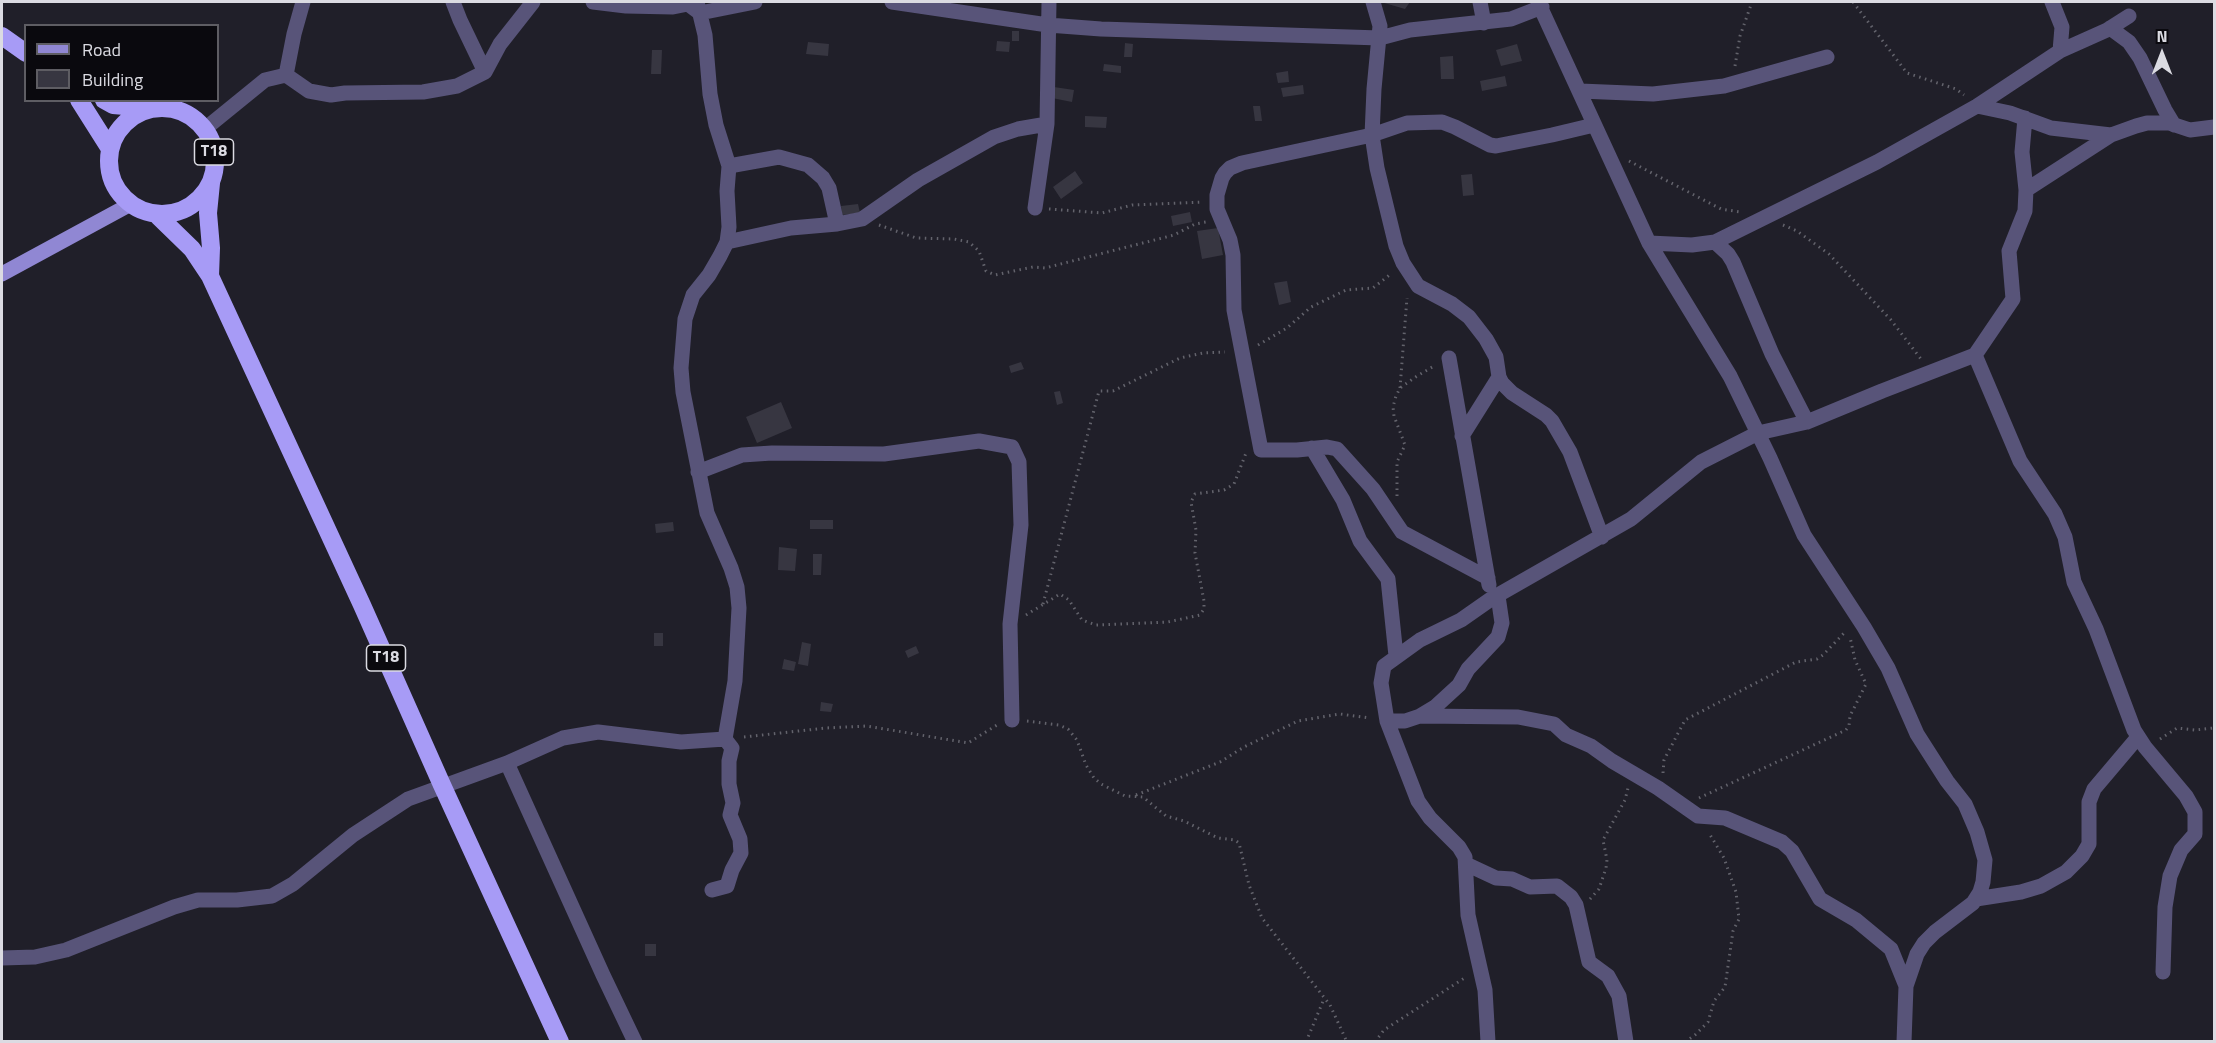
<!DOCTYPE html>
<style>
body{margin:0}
#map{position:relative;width:2216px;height:1043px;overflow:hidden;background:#201f29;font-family:"Titillium Web",sans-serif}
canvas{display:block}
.frame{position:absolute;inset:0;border:3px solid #dbdbe2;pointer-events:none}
.legend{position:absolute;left:24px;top:24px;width:195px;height:78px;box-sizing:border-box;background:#0a090e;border:2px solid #5e5d63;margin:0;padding:8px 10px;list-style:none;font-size:18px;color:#dbdbe2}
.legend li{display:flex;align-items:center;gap:12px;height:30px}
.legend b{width:30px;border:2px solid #5e5d63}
.north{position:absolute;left:2132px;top:24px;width:60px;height:60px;-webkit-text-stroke:4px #0a090e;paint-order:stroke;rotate:0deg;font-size:16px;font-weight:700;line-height:24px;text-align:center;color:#dbdbe2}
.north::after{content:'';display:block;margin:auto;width:21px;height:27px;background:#dbdbe2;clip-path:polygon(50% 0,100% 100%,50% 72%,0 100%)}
</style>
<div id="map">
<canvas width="2216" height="1043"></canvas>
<div class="frame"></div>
<ul class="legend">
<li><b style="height:8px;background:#9087d3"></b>Road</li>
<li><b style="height:16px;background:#373641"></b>Building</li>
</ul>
<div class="north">N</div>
</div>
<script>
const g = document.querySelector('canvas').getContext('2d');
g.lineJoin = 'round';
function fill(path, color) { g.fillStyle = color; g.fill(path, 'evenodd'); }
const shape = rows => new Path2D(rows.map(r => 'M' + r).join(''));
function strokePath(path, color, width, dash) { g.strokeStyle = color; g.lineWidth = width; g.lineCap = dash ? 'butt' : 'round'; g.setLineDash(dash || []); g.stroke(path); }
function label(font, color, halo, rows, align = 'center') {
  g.font = font + ' "Titillium Web",sans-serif'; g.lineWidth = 4.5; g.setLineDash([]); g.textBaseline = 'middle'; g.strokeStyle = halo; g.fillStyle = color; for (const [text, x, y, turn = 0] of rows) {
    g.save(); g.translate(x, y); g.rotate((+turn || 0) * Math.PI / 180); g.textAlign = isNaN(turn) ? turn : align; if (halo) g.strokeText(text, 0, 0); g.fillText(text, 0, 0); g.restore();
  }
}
const building = shape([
 [1381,2,1410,2,1405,9],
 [1012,31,1019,31,1019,41,1012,41],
 [997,41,1010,42,1009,52,996,51],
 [808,42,829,44,828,56,806,54],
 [1125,43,1133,44,1132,57,1124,57],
 [1517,44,1522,61,1501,66,1496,50],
 [652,50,662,50,661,74,651,74],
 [1453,56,1454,79,1441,79,1440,57],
 [1104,64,1121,66,1121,73,1103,71],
 [1288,71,1289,82,1278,83,1276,73],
 [1505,76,1507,86,1482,91,1480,81],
 [1303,85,1304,94,1283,97,1281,88],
 [1054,87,1074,90,1072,102,1052,98],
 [1253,106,1260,106,1262,121,1255,121],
 [1085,116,1107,117,1106,128,1085,127],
 [1075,171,1083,183,1061,199,1053,187],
 [1472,174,1474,195,1463,196,1461,175],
 [858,204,860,213,842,215,841,206],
 [1190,212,1192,222,1173,226,1171,216],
 [1218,228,1223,255,1202,259,1197,231],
 [1287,281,1291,302,1279,305,1274,283],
 [1021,362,1024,369,1011,373,1009,366],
 [1060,391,1063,403,1057,405,1054,392],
 [781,402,792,428,757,443,746,417],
 [810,520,833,520,833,529,810,529],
 [673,522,674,531,656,533,655,524],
 [779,547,797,549,795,571,778,570],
 [813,554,822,554,821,575,813,575],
 [654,633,663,633,663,646,654,646],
 [802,642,811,644,808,666,798,664],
 [916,646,919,653,908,658,905,651],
 [784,659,796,662,794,671,782,669],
 [821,702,833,704,831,712,820,711],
 [645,944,656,944,656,956,645,956]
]);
const path = shape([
 [1853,2,1907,73,1956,89,1964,95],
 [1735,66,1740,36,1752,2],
 [1629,161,1721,209,1740,212],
 [1049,209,1102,213,1132,205,1203,202],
 [879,225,916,238,954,239,969,242,979,251,986,271,995,275,1033,267,1045,268,1174,235,1195,224,1206,222],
 [1783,225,1797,231,1829,254,1891,320,1921,359],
 [1258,345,1287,328,1311,307,1346,290,1373,288,1392,273],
 [1400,388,1407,298],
 [1397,496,1397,462,1405,445,1394,416,1393,407,1396,396,1400,388,1417,376,1434,366],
 [1043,604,1099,391,1113,391,1180,358,1203,353,1225,352],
 [1026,615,1060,594,1069,600,1082,620,1096,625,1168,622,1200,615,1204,609,1204,601,1195,553,1196,530,1191,502,1195,494,1224,490,1234,484,1246,453],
 [1027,721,1059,725,1068,729,1077,740,1086,765,1094,778,1101,784,1125,796,1143,797,1166,816,1184,821,1218,838,1235,840,1239,843,1249,885,1262,918,1330,1005,1347,1042],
 [744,737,826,728,867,726,968,743,997,725],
 [2160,739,2177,728,2195,730,2214,728],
 [1663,773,1664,760,1685,720,1796,662,1817,659,1823,655,1846,631],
 [1136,795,1220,762,1244,747,1298,721,1340,714,1370,718],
 [1699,798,1846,730,1849,726,1850,716,1866,684,1855,660,1850,637],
 [1590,899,1599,889,1606,868,1607,860,1603,840,1625,800,1628,788],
 [1306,1042,1324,999],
 [1375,1042,1384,1030,1466,977],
 [1685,1042,1695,1035,1708,1022,1714,1001,1725,987,1733,931,1739,919,1736,892,1724,858,1709,833]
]);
const minor = shape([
 [453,2,460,20,485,72],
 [593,2,626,6,673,7,688,4,700,13,755,2],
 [892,2,1048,25,1101,29,1380,38,1410,30,1511,19,1542,7],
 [1373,2,1380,26,1374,89,1372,135,1377,168,1396,246,1403,263,1418,286,1452,304,1469,317,1486,339,1496,357,1499,377,1502,383,1512,393,1546,415,1552,421,1570,452,1602,537],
 [1480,2,1484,23],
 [1538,2,1649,243,1730,376,1770,458,1804,535,1864,627,1888,668,1917,734,1947,781,1965,804,1977,832,1985,860,1983,882,1980,892,1973,903,1935,932,1924,943,1917,954,1906,986,1904,1042],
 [2052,2,2062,27,2060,51],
 [2110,28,2129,42,2140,58,2165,110,2174,125],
 [286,75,309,91,331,95,345,93,423,92,457,86,485,72,500,44,533,2],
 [1580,91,1653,94,1724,86,1827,57],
 [1977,106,2010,113,2051,128,2111,135],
 [206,128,265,80,286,75,294,34,303,2],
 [729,166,779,157,808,165,823,178,829,188,837,224],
 [2026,190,2111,135,2136,126,2147,123,2169,123,2190,130,2214,127],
 [1035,208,1047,124,1049,2],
 [727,242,791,228,837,224,862,219,918,180,994,137,1018,129,1047,124],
 [1715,242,1728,254,1733,262,1772,354,1807,422],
 [1649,243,1692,245,1715,242,1877,162,1977,106,2060,51,2107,30,2129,16],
 [1975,355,2020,461,2055,514,2065,537,2074,582,2096,629,2134,730,2145,747,2186,796,2195,812,2195,834,2181,850,2170,876,2165,907,2163,972],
 [1449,358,1489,585],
 [1462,436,1499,377],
 [1312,448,1343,500,1360,541,1388,579,1396,656],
 [698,472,742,455,772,453,884,454,979,441,1012,447,1019,462,1021,525,1010,624,1012,720],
 [1488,578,1402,532,1373,489,1337,449,1327,447,1297,450,1261,450,1234,310,1233,255,1230,240,1217,209,1217,195,1222,178,1225,173,1230,168,1242,163,1372,135,1407,123,1442,122,1455,127,1490,145,1496,146,1552,135,1594,125],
 [1420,716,1518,717,1554,724,1566,735,1591,746,1612,761,1658,788,1698,816,1725,818,1782,842,1792,851,1820,899,1856,920,1891,949,1906,986],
 [1387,721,1405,721,1420,716,1435,707,1459,685,1468,669,1498,637,1502,623,1498,596],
 [507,763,603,975,635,1042],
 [1466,864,1496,878,1512,879,1530,887,1557,886,1571,897,1576,905,1589,962,1608,976,1619,996,1626,1042],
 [712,890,727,886,732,870,741,853,740,839,730,815,733,803,729,784,729,761,732,748,725,739],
 [1976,899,2021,892,2041,886,2066,872,2082,856,2089,844,2089,802,2094,789,2138,737],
 [2,958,35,957,66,950,174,907,198,900,237,900,272,896,293,884,353,835,408,799,507,763,563,738,598,732,681,742,725,739,735,681,739,608,737,587,731,568,707,513,683,392,681,368,685,319,693,295,709,275,720,256,727,242,729,227,727,191,729,166,716,125,710,94,705,35,697,2],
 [1488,1042,1485,990,1468,915,1465,857,1459,847,1430,818,1418,801,1387,721,1381,683,1384,666,1420,640,1461,620,1491,599,1631,519,1701,462,1758,433,1807,422,1882,391,1975,355,2013,299,2009,251,2025,211,2026,190,2022,152,2025,118]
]);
const major = shape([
 [2,274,129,205]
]);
const highway = shape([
 [2,36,26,53],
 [79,100,110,149],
 [104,100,113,105,149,108],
 '109 161a53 53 0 1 1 106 0a53 53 0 1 1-106 0Z',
 [156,214,192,249,210,276,362,605,442,785,560,1042],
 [210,276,211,248,208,213,211,183]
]);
const shields = [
 [214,152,39],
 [386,658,39]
];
const shieldNames = [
 ["T18",214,152],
 ["T18",386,658]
];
fill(building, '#373641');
strokePath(path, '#63636c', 3, [1.5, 4.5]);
strokePath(minor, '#585479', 15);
strokePath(major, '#9087d3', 15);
strokePath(highway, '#a79bf6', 18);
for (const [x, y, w] of shields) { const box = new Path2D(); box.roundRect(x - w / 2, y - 13, w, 26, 4.5); g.fillStyle = '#0a090e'; g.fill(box); strokePath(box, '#dbdbe2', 1.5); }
label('bold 16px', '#dbdbe2', null, shieldNames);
</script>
